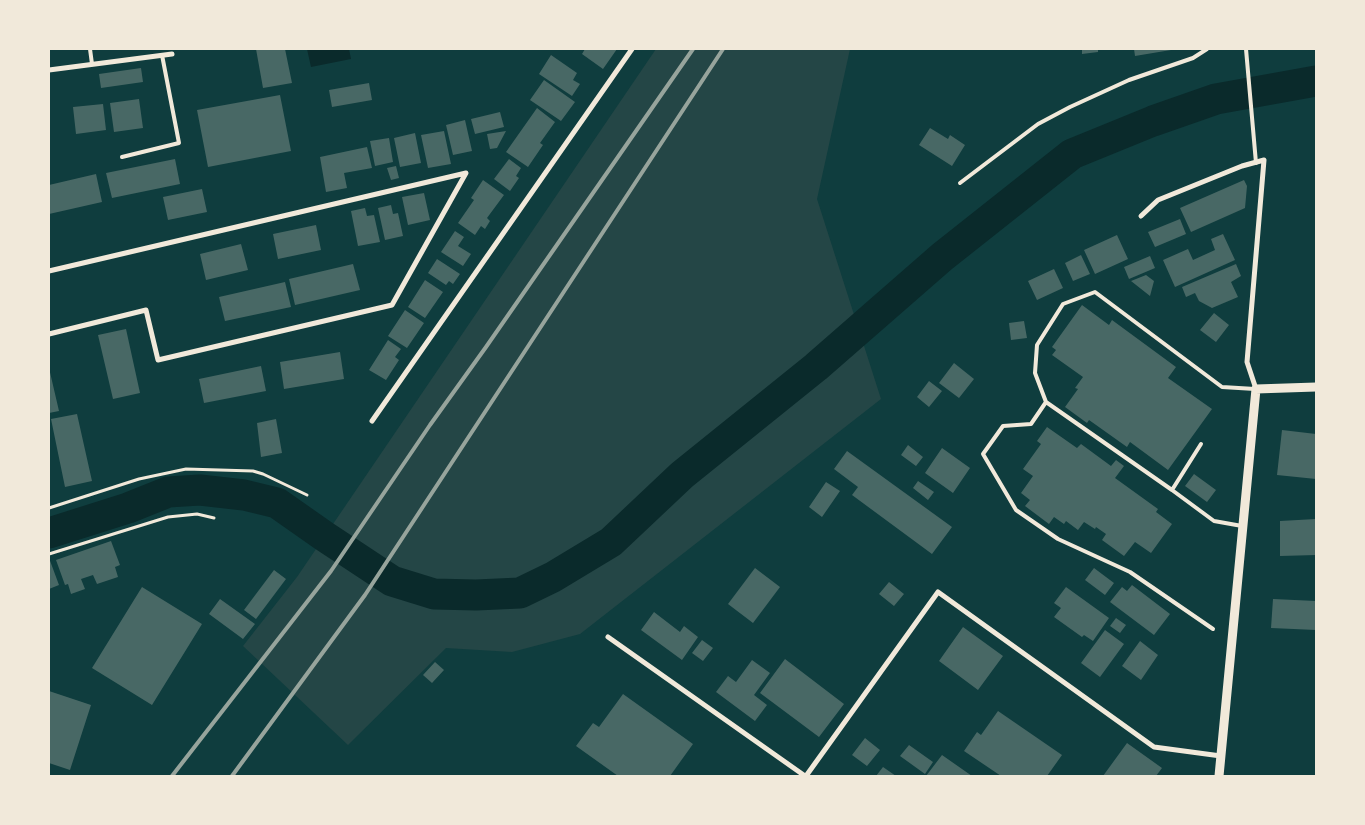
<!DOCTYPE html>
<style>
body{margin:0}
#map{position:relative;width:1365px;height:825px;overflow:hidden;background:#0f3d3e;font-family:Lato,sans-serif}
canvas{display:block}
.frame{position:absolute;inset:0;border:50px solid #f1e9da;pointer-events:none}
</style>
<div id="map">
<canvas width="1365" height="825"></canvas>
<div class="frame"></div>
</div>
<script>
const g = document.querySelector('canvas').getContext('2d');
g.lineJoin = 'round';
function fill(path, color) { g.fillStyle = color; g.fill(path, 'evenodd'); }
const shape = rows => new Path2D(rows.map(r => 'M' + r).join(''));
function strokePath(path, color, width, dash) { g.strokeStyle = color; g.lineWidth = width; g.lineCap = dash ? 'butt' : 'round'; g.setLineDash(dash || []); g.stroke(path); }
const green = shape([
 [656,49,850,49,817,199,881,399,580,634,512,652,446,648,348,745,243,646,297,577]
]);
const water = shape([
 [307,49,349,49,351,59,311,67]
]);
const river = shape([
 [49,533,128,508,168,492,200,490,244,495,277,503,324,536,392,581,434,594,476,595,520,593,553,577,611,542,682,475,816,367,942,257,1072,154,1153,121,1216,99,1316,81]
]);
const building = shape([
 [256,49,285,49,292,83,263,88],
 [585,49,617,49,603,69,582,54],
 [1082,49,1098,49,1098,52,1082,54],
 [1134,49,1170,49,1171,50,1135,56],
 [551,55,577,73,573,80,580,84,572,96,539,74],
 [141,68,143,82,101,88,99,74],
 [544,80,575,102,561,121,530,100],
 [369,83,372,100,332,107,329,90],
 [280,95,291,151,208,167,197,110],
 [139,99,143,128,114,132,110,103],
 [103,104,106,130,76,134,73,107],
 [537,108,555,122,540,143,543,145,528,167,506,152],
 [500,112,504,127,475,134,471,119],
 [465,120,472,151,453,155,446,125],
 [930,128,948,139,950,135,965,145,952,166,919,145],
 [444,131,451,164,428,168,421,135],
 [506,131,497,148,490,149,487,134],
 [415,133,421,163,400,167,394,138],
 [389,138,393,162,375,166,370,141],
 [367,147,372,168,344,173,347,188,326,192,320,157],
 [175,159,180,184,112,198,106,173],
 [509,159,521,168,516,176,519,178,510,191,494,179],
 [396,166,399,178,391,180,387,168],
 [96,174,102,202,49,214,49,185],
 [483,180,504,195,487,218,490,221,485,229,481,226,475,235,458,223,474,200,471,198],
 [1244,180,1247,186,1245,208,1191,232,1180,208],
 [202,189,207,212,168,220,163,197],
 [424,193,430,220,408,225,402,197],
 [391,205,393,214,398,213,403,236,385,240,378,208],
 [365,208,367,216,374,215,380,242,358,246,351,211],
 [1180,219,1186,234,1155,247,1148,232],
 [316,225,321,250,278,259,273,234],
 [455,231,464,237,458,246,471,254,463,266,441,252],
 [1223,234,1235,260,1175,287,1163,260,1188,249,1193,260,1215,250,1211,239],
 [1117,235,1128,259,1095,274,1084,250],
 [241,244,248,270,206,280,200,254],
 [1081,255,1090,274,1073,281,1065,263],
 [1150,256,1155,268,1129,279,1124,267],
 [437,259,460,274,453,284,449,281,446,285,428,273],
 [353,264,360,290,295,305,289,279],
 [1236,264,1241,276,1231,282,1238,297,1212,308,1199,301,1195,293,1186,297,1182,287],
 [1054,269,1063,288,1037,300,1028,281],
 [1146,275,1154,281,1150,296,1131,281],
 [425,280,443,292,425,318,408,307],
 [285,282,291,307,225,321,219,297],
 [1082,305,1109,325,1112,320,1176,367,1168,378,1212,409,1168,470,1130,442,1127,447,1089,420,1087,423,1065,407,1078,389,1075,388,1083,377,1052,355,1056,350,1052,347],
 [405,310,424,323,407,348,388,336],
 [1214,313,1229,325,1216,342,1200,330],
 [1024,321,1027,338,1011,340,1009,323],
 [126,329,140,393,113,399,98,335],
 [388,340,401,349,395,357,399,360,386,380,369,370],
 [340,352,344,379,284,389,280,362],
 [954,363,974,379,959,398,939,383],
 [261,366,266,391,204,403,199,379],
 [49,368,59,411,49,413],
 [929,381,942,391,929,407,917,397],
 [77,414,92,481,65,487,51,419],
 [276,419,282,453,261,457,257,423],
 [1047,427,1077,448,1081,444,1111,466,1116,460,1124,466,1115,478,1158,509,1156,512,1172,524,1151,553,1135,542,1124,556,1102,540,1106,534,1096,527,1095,529,1084,522,1078,530,1066,521,1064,524,1054,517,1049,524,1025,506,1030,500,1021,493,1033,476,1023,469,1041,444,1037,441],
 [1282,430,1316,434,1316,479,1277,475],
 [908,445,923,457,916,466,901,455],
 [942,448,970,468,953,493,925,473],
 [847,451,952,527,932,554,852,495,858,487,834,469],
 [1194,474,1216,490,1207,502,1185,486],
 [918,481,934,492,928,500,913,488],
 [826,482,840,491,822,517,809,507],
 [1316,519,1316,555,1280,556,1280,521],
 [111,541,120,565,115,567,118,577,97,584,93,575,81,579,85,589,71,594,68,584,65,585,56,560],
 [49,558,59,585,49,589],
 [755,568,780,587,753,623,728,604],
 [1094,568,1114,583,1105,595,1085,580],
 [274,570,286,579,256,619,244,610],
 [889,582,904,594,894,606,879,594],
 [1132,585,1170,614,1154,635,1110,602,1122,587,1127,591],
 [142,587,202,624,152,705,92,668],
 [1066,587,1109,618,1093,641,1084,635,1082,637,1054,617,1061,608,1054,603],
 [220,599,255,624,243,639,209,614],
 [1273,599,1316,601,1316,630,1271,628],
 [654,612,680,632,684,626,698,637,682,660,641,630],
 [1116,618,1126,625,1120,633,1110,626],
 [963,627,1003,656,978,690,939,661],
 [1105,630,1124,644,1100,677,1081,663],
 [702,640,713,648,703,661,692,653],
 [1140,641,1158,655,1141,680,1122,666],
 [785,659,844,704,819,737,760,693],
 [752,660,770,673,754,695,767,705,755,721,716,692,728,676,736,682],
 [435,662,444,670,432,683,423,675],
 [49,691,91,705,70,770,49,763],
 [623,694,693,744,670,776,618,776,576,746,593,723,599,727],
 [998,711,1062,755,1047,776,1001,776,964,751,977,732,981,735],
 [865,738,880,750,867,766,852,755],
 [1127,743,1162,768,1156,776,1103,776],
 [909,745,933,762,925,774,900,756],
 [942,755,972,776,926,776],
 [883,767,896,776,876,776]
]);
const path = shape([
 [49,508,139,479,186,469,253,471,263,474,307,495],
 [49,554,168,517,197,514,214,518]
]);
const service = shape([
 [90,49,92,64],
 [1246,49,1256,163],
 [122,157,179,143,162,55],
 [960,183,1038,124,1070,107,1129,80,1193,58,1207,49],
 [1046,402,1172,490,1214,521,1242,526],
 [1172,490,1201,444],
 [1213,629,1130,572,1058,539,1016,510,983,454,1003,426,1031,424,1046,402,1035,373,1037,345,1063,304,1095,292,1222,387,1255,389]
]);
const minor = shape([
 [49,70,172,54],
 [1141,216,1158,200,1242,166,1264,160,1247,362,1256,389],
 [49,271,466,173,392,305,158,360,146,310,49,334],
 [372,421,632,49],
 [608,637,805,776],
 [806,776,938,592,1154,747,1221,756]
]);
const tertiary = shape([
 [1219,776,1256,389,1316,387]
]);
const rail = shape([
 [172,776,331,571,430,425,486,347,693,49],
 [232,776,365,595,723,49]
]);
fill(green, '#244646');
fill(water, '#0a2a2b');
strokePath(river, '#0a2a2b', 31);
fill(building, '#486865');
strokePath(path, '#f1e9da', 3);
strokePath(service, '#f1e9da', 4);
strokePath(minor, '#f1e9da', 5);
strokePath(tertiary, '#f1e9da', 9);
strokePath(rail, '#97a49c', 4);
</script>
